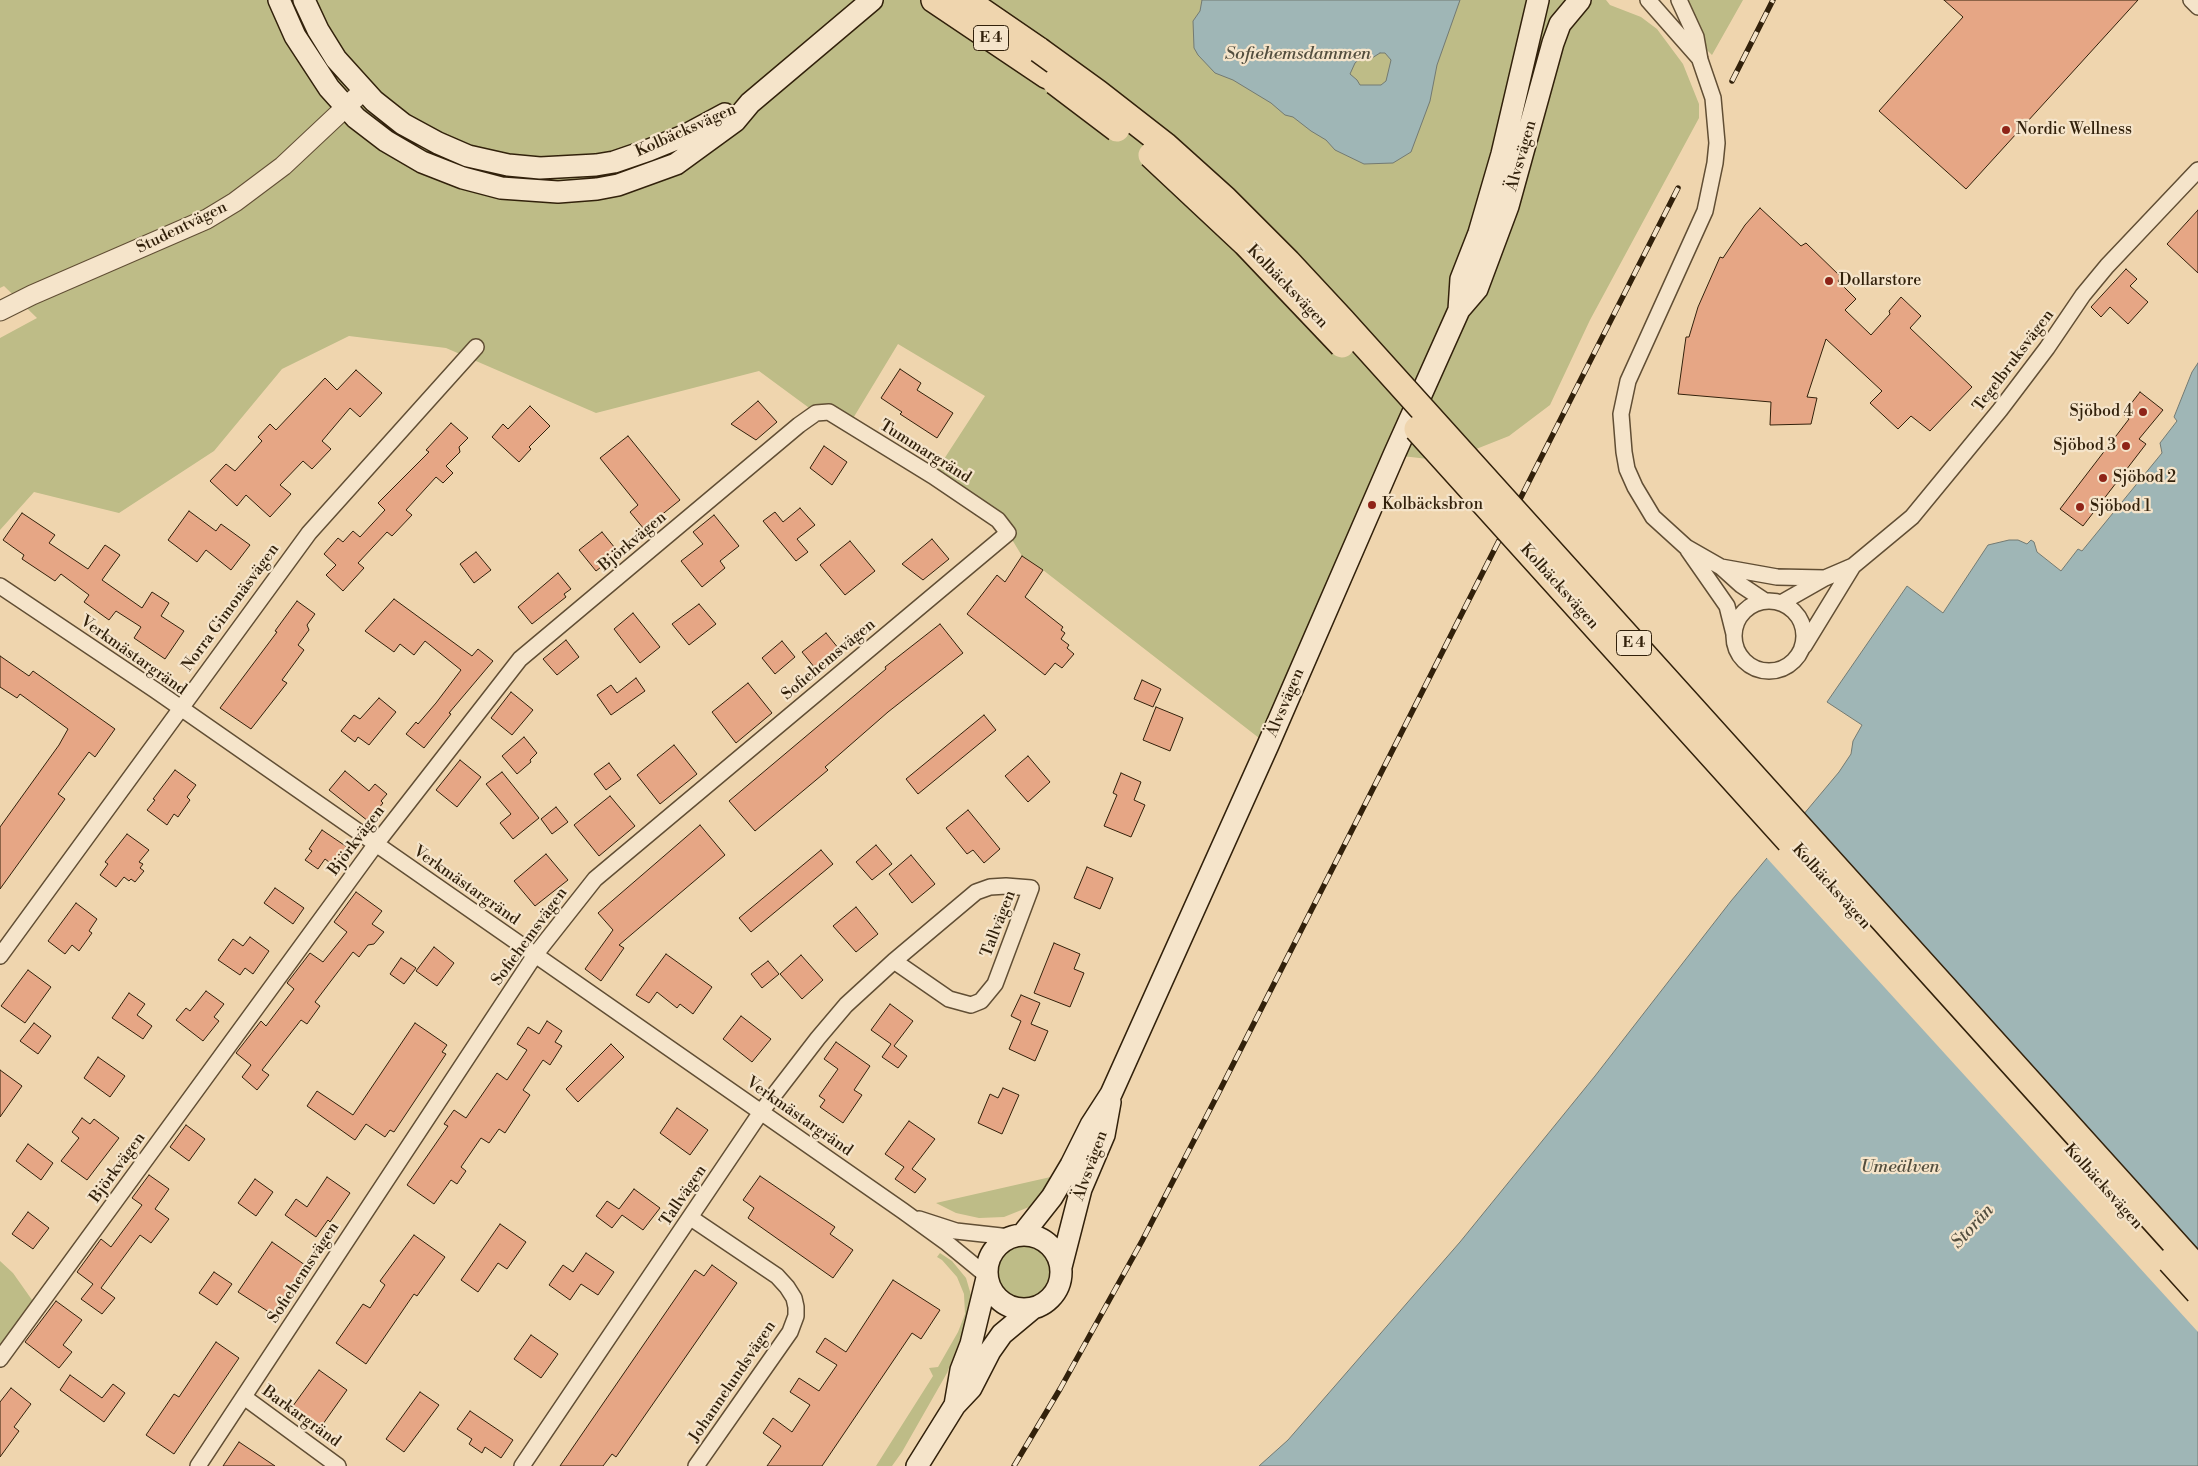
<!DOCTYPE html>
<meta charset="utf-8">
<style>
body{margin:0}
canvas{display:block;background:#efd5ae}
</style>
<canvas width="2198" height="1466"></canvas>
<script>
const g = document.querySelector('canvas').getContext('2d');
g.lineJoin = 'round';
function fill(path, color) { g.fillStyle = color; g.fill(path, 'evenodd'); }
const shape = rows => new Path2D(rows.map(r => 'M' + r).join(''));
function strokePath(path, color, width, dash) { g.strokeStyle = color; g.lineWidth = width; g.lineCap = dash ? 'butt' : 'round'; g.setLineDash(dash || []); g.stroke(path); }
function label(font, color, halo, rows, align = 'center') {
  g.font = font + ' "Libre Bodoni",serif'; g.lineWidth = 4.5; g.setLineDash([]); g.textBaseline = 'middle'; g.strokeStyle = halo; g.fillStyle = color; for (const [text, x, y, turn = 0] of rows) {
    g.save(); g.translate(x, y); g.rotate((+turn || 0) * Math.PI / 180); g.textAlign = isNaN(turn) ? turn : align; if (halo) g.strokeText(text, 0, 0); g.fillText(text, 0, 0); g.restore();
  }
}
const green = shape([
 [0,0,1606,0,1610,5,1641,17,1657,29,1683,64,1699,104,1699,118,1590,320,1550,405,1509,436,1446,461,1393,455,1268,745,1043,570,1022,556,1008,533,933,476,985,396,898,344,849,425,816,413,759,371,596,413,446,348,349,336,282,369,214,451,119,513,34,492,0,530,0,338,37,318,4,286,0,288],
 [1688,0,1743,0,1712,55,1705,48,1693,26],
 [1055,1176,1029,1207,1004,1217,979,1218,956,1213,936,1203],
 '987 1273a37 37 0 1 1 74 0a37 37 0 1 1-74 0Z',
 [940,1253,952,1261,966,1278,971,1295,969,1316,947,1373,902,1452,892,1466,876,1466,933,1376,929,1368,938,1367,958,1332,965,1314,964,1294,957,1277,942,1260,937,1257],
 [0,1261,13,1273,37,1307,0,1359]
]);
const water = shape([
 [1202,0,1460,0,1437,65,1430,101,1411,152,1393,163,1364,164,1335,150,1326,140,1311,131,1293,117,1285,115,1271,103,1233,80,1215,73,1198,55,1194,48,1193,21,1200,11,1202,0],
 [1380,53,1385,53,1391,60,1386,81,1381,85,1360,85,1357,80,1350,74,1355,63,1364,55,1368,55,1372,58,1380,53],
 [2198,363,2198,1466,1259,1466,1288,1440,1460,1242,1595,1076,1731,901,1839,772,1851,754,1853,741,1862,725,1827,702,1907,586,1943,613,1988,545,2009,540,2018,540,2027,544,2031,540,2034,542,2037,552,2061,571,2078,549,2082,551,2162,453,2160,443,2177,421,2174,417,2192,372,2198,363]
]);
const pier = shape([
 [1798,816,2198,1251,2198,1332,1765,856]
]);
const building = shape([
 [1944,0,2138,0,1966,189,1879,111,1963,17,1944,0],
 [1760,208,1801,246,1806,243,1841,277,1838,281,1856,299,1845,310,1871,335,1890,314,1889,311,1901,297,1921,316,1910,328,1972,387,1930,431,1911,416,1898,429,1870,403,1882,391,1826,339,1807,397,1817,398,1811,424,1770,425,1771,402,1678,394,1686,337,1689,337,1698,307,1720,257,1723,258,1745,225,1760,208],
 [2198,210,2198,273,2167,244,2198,210],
 [2126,269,2137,279,2130,286,2148,302,2128,324,2110,307,2101,317,2091,307,2126,269],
 [900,369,921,383,917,390,953,413,937,438,900,414,902,412,881,398,900,369],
 [356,370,382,393,360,417,350,408,322,441,331,449,312,469,303,461,280,485,291,494,270,517,246,495,237,506,210,481,226,464,235,471,262,441,258,437,270,424,276,430,325,378,337,390,356,370],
 [2140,392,2163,410,2139,439,2146,444,2083,526,2060,509,2129,419,2123,414,2140,392],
 [758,401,777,422,756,440,731,424,758,401],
 [530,406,550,426,529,447,531,449,519,462,492,437,503,424,508,429,530,406],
 [451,423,468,438,459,447,460,452,446,466,453,473,443,483,436,477,406,510,412,515,392,536,387,532,358,563,364,568,343,591,326,575,336,565,324,554,338,538,343,542,353,531,360,537,385,510,378,503,429,452,426,450,451,423],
 [628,436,680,500,644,529,630,512,638,505,600,458,628,436],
 [824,446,847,462,832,485,810,468,824,446],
 [800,508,815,525,797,539,808,552,796,561,763,521,775,512,783,522,800,508],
 [189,511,216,531,221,524,250,545,231,570,206,550,197,562,168,540,189,511],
 [22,513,55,535,49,543,88,569,105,545,120,555,102,580,142,608,152,592,169,603,161,616,184,631,165,659,134,638,141,627,116,611,109,620,84,602,89,595,61,574,55,581,22,559,24,555,3,540,22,513],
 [714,515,739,546,720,561,725,568,702,587,681,561,703,544,693,532,714,515],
 [602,532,619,553,596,571,579,550,602,532],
 [932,539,949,559,923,580,902,564,932,539],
 [850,541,875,571,845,595,820,565,850,541],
 [476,552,491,570,474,583,460,564,476,552],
 [1022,556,1043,570,1025,597,1063,627,1061,630,1065,633,1061,639,1069,645,1067,648,1074,654,1062,668,1055,663,1045,675,967,614,997,575,1005,582,1022,556],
 [558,573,571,589,564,594,566,597,532,624,518,607,558,573],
 [394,599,472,656,478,649,493,661,449,713,451,714,424,748,406,734,416,722,418,724,436,703,461,670,425,641,414,655,400,644,394,652,365,631,394,599],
 [297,601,315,614,307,625,309,630,298,645,304,650,282,680,287,683,251,729,220,708,277,632,275,631,297,601],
 [699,604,716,624,689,645,672,624,699,604],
 [633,613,660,647,640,663,614,629,633,613],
 [940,624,963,653,888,712,825,767,828,770,755,831,729,801,886,669,885,667,940,624],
 [826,633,843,654,819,673,802,652,826,633],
 [566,640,579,657,557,675,543,659,566,640],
 [782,641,795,657,775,674,762,658,782,641],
 [0,656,29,676,33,671,115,729,95,757,89,752,58,794,65,799,0,889,0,827,59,745,68,729,20,694,17,698,0,687,0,656],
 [636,678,645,691,611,715,597,695,611,685,617,693,636,678],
 [1142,680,1161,689,1153,707,1134,699,1142,680],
 [748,683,772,713,736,743,712,712,748,683],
 [511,692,533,710,512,735,491,718,511,692],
 [379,698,396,712,369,745,358,737,355,742,341,731,354,715,360,719,379,698],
 [1156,707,1183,718,1170,751,1143,740,1156,707],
 [984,715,996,730,918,794,906,779,984,715],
 [524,737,537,753,530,760,531,762,517,774,502,756,524,737],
 [674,745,697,774,660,804,637,775,674,745],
 [1028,756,1050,782,1028,802,1005,776,1028,756],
 [460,760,481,777,457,807,436,790,460,760],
 [609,763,621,779,606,790,594,774,609,763],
 [175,770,196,785,187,797,190,800,178,817,174,814,167,825,147,810,155,800,153,799,175,770],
 [345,771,369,791,375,784,387,794,381,801,383,803,368,821,329,790,345,771],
 [502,772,539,818,513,839,500,823,511,814,486,784,502,772],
 [1121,773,1141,782,1134,800,1145,805,1131,837,1104,826,1117,795,1113,793,1121,773],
 [610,796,635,826,599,856,574,825,610,796],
 [556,807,568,822,552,834,541,819,556,807],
 [968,810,1000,849,984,863,973,850,967,854,946,828,968,810],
 [700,825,725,855,619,945,624,948,601,981,585,969,613,930,598,913,700,825],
 [322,830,347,847,333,865,325,859,318,869,305,860,312,851,309,849,322,830],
 [127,834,149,850,139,862,143,864,140,868,144,871,135,882,131,879,129,881,124,877,116,887,100,875,108,864,105,862,127,834],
 [876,845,892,864,872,880,856,862,876,845],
 [821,850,833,864,751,932,739,918,821,850],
 [546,854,568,880,535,906,514,881,546,854],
 [911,855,935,884,912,903,889,874,911,855],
 [1087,867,1113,878,1100,909,1074,898,1087,867],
 [275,888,304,908,293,924,264,903,275,888],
 [356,892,382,911,372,924,384,932,374,944,368,945,359,957,353,952,315,1002,320,1006,307,1024,301,1020,262,1070,269,1075,257,1090,242,1077,251,1065,236,1053,261,1021,266,1026,294,989,287,983,310,953,323,962,347,932,334,922,356,892],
 [76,903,97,919,89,931,92,933,79,951,72,945,65,954,48,941,76,903],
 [856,907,878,934,856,952,833,926,856,907],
 [250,937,269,951,253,974,245,968,240,975,218,960,233,939,243,946,250,937],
 [1054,943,1080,954,1074,969,1084,973,1070,1007,1034,993,1054,943],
 [434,947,454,963,437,986,416,971,434,947],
 [666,954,712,987,693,1014,680,1004,677,1008,657,992,649,1003,636,995,666,954],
 [801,955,823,980,802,999,780,974,801,955],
 [401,958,416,968,404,984,390,974,401,958],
 [768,961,779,974,762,988,751,974,768,961],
 [28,970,51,987,25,1023,1,1006,28,970],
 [206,991,224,1004,214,1017,219,1021,203,1041,176,1020,186,1008,190,1011,206,991],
 [129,993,145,1004,137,1015,152,1026,143,1039,112,1018,129,993],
 [1021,995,1040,1003,1031,1024,1048,1031,1035,1061,1009,1049,1021,1021,1011,1016,1021,995],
 [890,1004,913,1021,894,1046,907,1056,898,1068,882,1057,891,1044,871,1030,890,1004],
 [741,1016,771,1039,752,1062,723,1039,741,1016],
 [547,1021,562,1031,555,1042,562,1046,550,1065,543,1060,523,1090,530,1095,505,1133,499,1129,489,1143,481,1138,461,1167,466,1171,457,1184,451,1180,434,1204,407,1185,448,1126,444,1124,454,1110,466,1118,497,1073,507,1080,527,1050,517,1044,528,1027,539,1034,547,1021],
 [34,1023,51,1036,38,1054,20,1041,34,1023],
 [415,1023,447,1045,442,1052,446,1054,394,1132,390,1130,385,1137,366,1124,355,1140,307,1106,317,1091,353,1115,415,1023],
 [836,1042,870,1066,854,1090,862,1095,843,1123,820,1107,825,1100,819,1096,838,1069,824,1059,836,1042],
 [611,1044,624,1057,578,1102,566,1089,611,1044],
 [98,1057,125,1076,110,1097,84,1078,98,1057],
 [0,1070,22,1086,0,1117,0,1070],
 [1003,1088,1019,1095,1002,1134,978,1123,990,1094,998,1098,1003,1088],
 [677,1108,708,1130,690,1155,660,1133,677,1108],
 [82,1118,90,1124,94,1119,119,1138,87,1180,61,1161,79,1138,72,1132,82,1118],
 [909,1121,935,1139,912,1169,926,1179,915,1193,895,1179,904,1167,885,1154,909,1121],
 [186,1125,205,1139,189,1161,170,1147,186,1125],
 [28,1144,53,1163,41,1180,16,1161,28,1144],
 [149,1175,169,1189,155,1209,169,1219,151,1243,140,1235,101,1288,115,1298,102,1314,81,1299,93,1284,77,1272,101,1239,111,1247,142,1205,132,1198,149,1175],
 [760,1176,835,1227,830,1234,853,1250,833,1278,748,1218,754,1208,743,1200,760,1176],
 [327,1177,350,1193,330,1222,328,1220,316,1237,285,1215,296,1199,307,1207,327,1177],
 [255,1179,273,1192,256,1216,238,1203,255,1179],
 [634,1189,660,1208,643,1230,622,1215,612,1228,596,1216,607,1201,619,1209,634,1189],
 [28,1212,49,1228,33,1249,12,1234,28,1212],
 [500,1224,526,1242,507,1269,498,1263,478,1292,461,1280,500,1224],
 [414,1235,445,1257,417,1296,414,1294,366,1364,336,1343,363,1304,370,1308,385,1285,380,1281,414,1235],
 [272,1242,305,1265,272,1314,238,1292,272,1242],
 [586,1253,614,1272,598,1295,581,1284,570,1300,549,1285,563,1265,573,1272,586,1253],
 [712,1265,737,1283,616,1457,612,1454,603,1466,560,1466,695,1270,704,1276,712,1265],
 [214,1272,232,1284,217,1305,199,1293,214,1272],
 [893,1280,940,1310,921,1339,912,1333,822,1466,767,1466,781,1446,763,1433,773,1418,792,1432,810,1405,790,1392,799,1378,819,1391,837,1365,816,1352,825,1338,846,1352,893,1280],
 [56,1301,82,1320,63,1345,72,1352,59,1368,25,1342,56,1301],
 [531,1335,558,1354,541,1378,514,1359,531,1335],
 [216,1342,239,1358,174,1454,146,1435,174,1394,179,1397,216,1342],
 [319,1370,347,1390,318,1431,290,1410,319,1370],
 [70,1375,102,1398,113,1384,125,1393,104,1422,60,1390,70,1375],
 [11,1388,31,1404,14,1427,19,1431,0,1457,0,1402,11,1388],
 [420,1392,439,1405,404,1452,386,1439,420,1392],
 [470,1411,513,1440,501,1458,485,1447,482,1453,469,1444,472,1439,457,1429,470,1411],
 [239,1442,275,1466,223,1466,239,1442]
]);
const minor = shape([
 [1648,0,1700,59],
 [1679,0,1696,37,1700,60,1713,98,1717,143,1715,163,1705,211,1628,381,1621,414,1624,452,1627,469,1635,487,1653,517,1686,547,1721,567,1741,585,1765,601],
 [2191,0,2198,7],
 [1688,550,1727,606,1734,634],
 [1721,567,1777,577,1825,578,1853,566,1912,517,2000,410,2047,348,2083,295,2107,266,2198,170],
 [0,586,155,690,903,1211,947,1243,986,1275],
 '1734 636a35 35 0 1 1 70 0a35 35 0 1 1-70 0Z',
 [1781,603,1825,578],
 [1804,646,1853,566],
 [0,956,309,533,476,347],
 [691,1218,777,1276,787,1287,794,1298,796,1307,796,1316,790,1332,696,1466],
 [919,1219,956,1231,1010,1237],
 [0,1359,376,844,520,659,799,425,816,413,829,412,933,476,998,520,1008,533,595,879,535,955,198,1466],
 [244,1397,338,1466],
 [522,1466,761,1112,818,1038,846,1005,894,961,976,892,990,887,1006,886,1031,888,995,984,981,1001,971,1005,949,999,894,961]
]);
const tertiary = shape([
 [0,311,32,295,207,219,235,202,283,166,364,90]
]);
const secondary = shape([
 [279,0,295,36,329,88,356,118,386,141,422,162,463,178,501,188,558,192,597,189,618,185,676,164,735,121,750,103,872,0],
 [304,0,318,30,336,59,374,101,403,124,438,143,468,156,508,165,540,168,596,165,614,162,649,150,686,135,725,114],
 [1459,310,1461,279,1479,233,1502,154,1538,0],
 '987 1272a37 37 0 1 1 74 0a37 37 0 1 1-74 0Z',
 [1022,1235,1052,1197,1071,1165,1091,1125,1111,1094,1268,745,1394,455,1459,310,1477,289,1508,206,1553,43,1560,24,1580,0],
 [1061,1267,1081,1189,1104,1135,1110,1102],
 [955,1405,961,1370,971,1344,987,1278],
 [917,1466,955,1405,971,1388,990,1351,1002,1334,1032,1309]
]);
const trunk = shape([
 [934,0,1047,76],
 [966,0,1039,50]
]);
const rail = shape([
 [1732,81,1773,0],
 [1014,1466,1060,1389,1142,1241,1218,1094,1678,188]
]);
const trunkBridge = shape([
 [1039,50,1097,92,1165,145,1225,199,1288,262,1342,320,2198,1269],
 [1055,82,1117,129],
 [1151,155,1245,243,1342,345],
 [1417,429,1789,841],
 [2170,1261,2198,1292]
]);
const markers = [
 [2006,130,5,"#8f2418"],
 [1829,281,5,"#8f2418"],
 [2143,412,5,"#8f2418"],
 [2126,446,5,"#8f2418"],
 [2103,478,5,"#8f2418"],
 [1372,505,5,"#8f2418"],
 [2080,507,5,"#8f2418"]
];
const shields = [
 [991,38,35],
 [1634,643,35]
];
const shieldNames = [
 ["E 4",991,38],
 ["E 4",1634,643]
];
const poiNames = [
 ["Nordic Wellness",2016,130],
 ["Dollarstore",1839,281],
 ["Sjöbod 4",2133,412,"right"],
 ["Sjöbod 3",2116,446,"right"],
 ["Sjöbod 2",2113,478],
 ["Kolbäcksbron",1382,505],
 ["Sjöbod 1",2090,507]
];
const streetNames = [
 ["Kolbäcksvägen",686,131,-24],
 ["Älvsvägen",1522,156,-74],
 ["Studentvägen",182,228,-26],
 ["Kolbäcksvägen",1287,287,46],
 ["Tegelbruksvägen",2014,361,-53],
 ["Tummargränd",925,452,32],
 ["Björkvägen",633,542,-40],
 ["Kolbäcksvägen",1559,587,48],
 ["Norra Gimonäsvägen",231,608,-54],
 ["Verkmästargränd",133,656,35],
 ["Sofiehemsvägen",829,660,-40],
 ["Älvsvägen",1286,703,-67],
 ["Björkvägen",357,841,-53],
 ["Verkmästargränd",466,886,35],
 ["Kolbäcksvägen",1831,887,48],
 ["Tallvägen",999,924,-69],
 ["Sofiehemsvägen",530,937,-54],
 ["Verkmästargränd",799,1117,35],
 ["Älvsvägen",1091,1166,-70],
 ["Björkvägen",118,1168,-54],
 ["Kolbäcksvägen",2103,1187,48],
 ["Tallvägen",684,1196,-56],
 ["Sofiehemsvägen",304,1273,-57],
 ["Johannelundsvägen",733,1382,-56],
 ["Barkargränd",301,1417,36]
];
const waterNames = [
 ["Sofiehemsdammen",1298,55],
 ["Umeälven",1900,1168],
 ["Storån",1973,1227,-47]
];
fill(green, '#bebc87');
fill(water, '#9fb6b6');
strokePath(water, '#737a72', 1);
fill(pier, '#efd5ae');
fill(building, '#e6a685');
strokePath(building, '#32210b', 1);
strokePath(minor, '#614e34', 18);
strokePath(tertiary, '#614e34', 21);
strokePath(secondary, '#32210b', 24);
strokePath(trunk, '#32210b', 28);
strokePath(minor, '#f5e4ca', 15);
strokePath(tertiary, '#f5e4ca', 19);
strokePath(secondary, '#f5e4ca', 21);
strokePath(trunk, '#efd5ae', 25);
strokePath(rail, '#32210b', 5.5);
strokePath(rail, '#f5e4ca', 4, [11]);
strokePath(trunkBridge, '#32210b', 28, []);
strokePath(trunkBridge, '#efd5ae', 25);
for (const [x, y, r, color] of markers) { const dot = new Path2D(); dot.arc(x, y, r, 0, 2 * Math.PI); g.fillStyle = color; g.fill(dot); strokePath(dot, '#f5e4ca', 2); }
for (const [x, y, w] of shields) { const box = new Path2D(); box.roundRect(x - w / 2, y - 12.5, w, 25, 4); g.fillStyle = '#f5e4ca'; g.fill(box); strokePath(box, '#32210b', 1); }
label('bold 15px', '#32210b', null, shieldNames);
label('16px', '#32210b', '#f5e4ca', poiNames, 'left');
label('16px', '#32210b', '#f5e4ca', streetNames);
label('italic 18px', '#534e3e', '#f5e4ca', waterNames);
</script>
